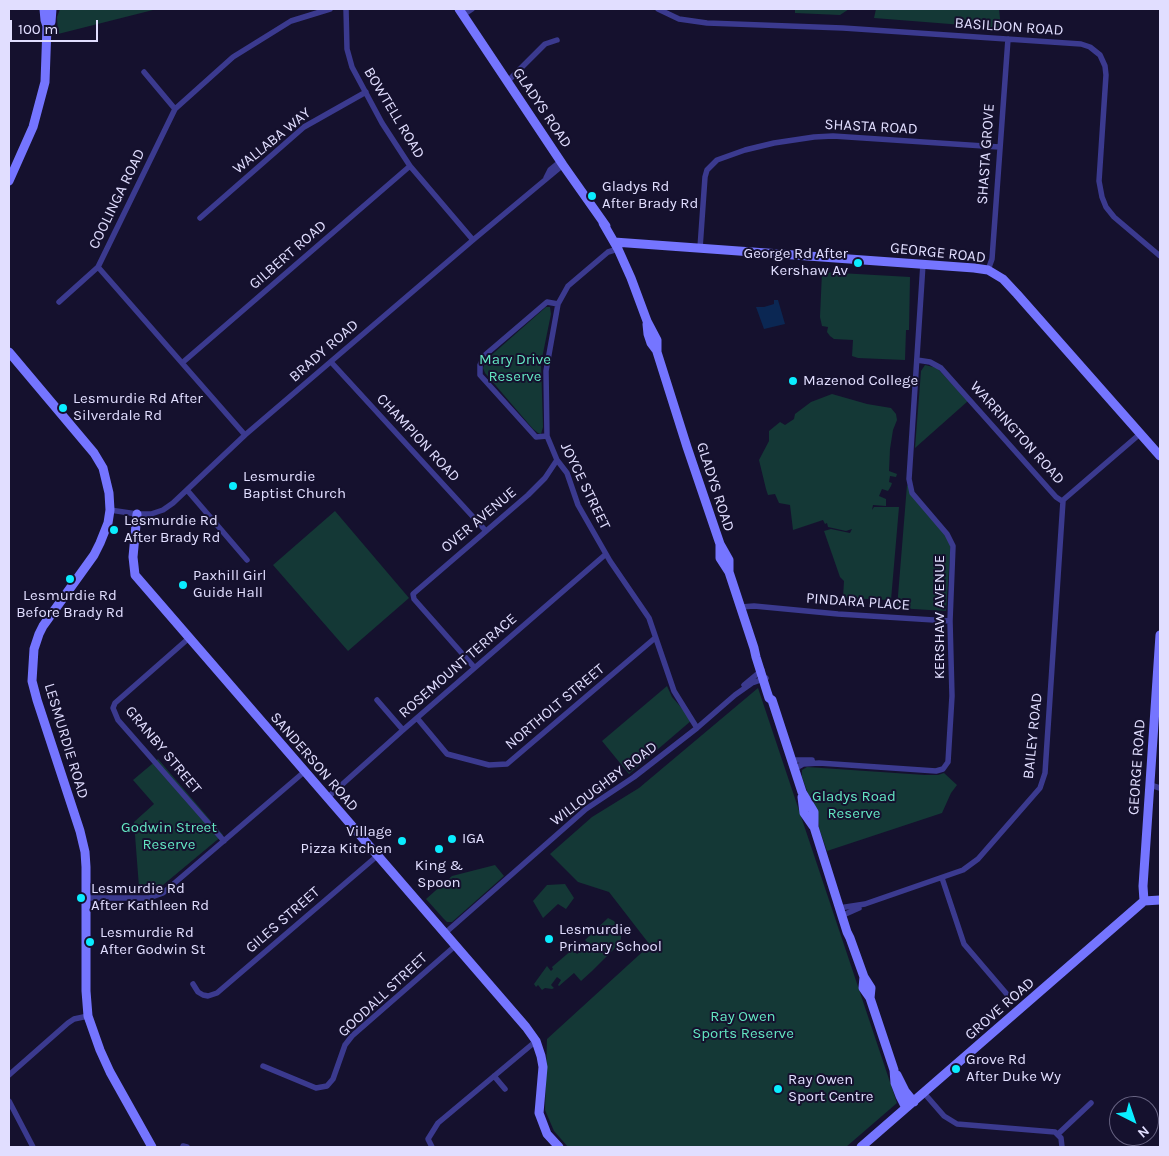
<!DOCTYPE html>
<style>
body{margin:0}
#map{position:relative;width:1169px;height:1156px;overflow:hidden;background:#15112e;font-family:Karla,sans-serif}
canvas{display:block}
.frame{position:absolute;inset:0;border:10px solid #e1deff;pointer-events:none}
.north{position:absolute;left:1109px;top:1096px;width:50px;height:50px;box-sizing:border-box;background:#15112e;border:1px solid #676382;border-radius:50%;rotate:139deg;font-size:14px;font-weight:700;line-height:20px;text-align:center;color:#e1deff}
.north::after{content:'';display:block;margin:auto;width:18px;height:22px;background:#0aedff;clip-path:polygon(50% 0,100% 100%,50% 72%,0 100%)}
.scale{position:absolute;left:10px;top:20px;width:88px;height:22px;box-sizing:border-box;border:2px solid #e1deff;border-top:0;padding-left:6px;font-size:15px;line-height:18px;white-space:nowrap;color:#e1deff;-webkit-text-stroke:4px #15112e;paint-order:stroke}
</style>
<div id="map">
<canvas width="1169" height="1156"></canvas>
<div class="frame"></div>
<div class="north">N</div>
<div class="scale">100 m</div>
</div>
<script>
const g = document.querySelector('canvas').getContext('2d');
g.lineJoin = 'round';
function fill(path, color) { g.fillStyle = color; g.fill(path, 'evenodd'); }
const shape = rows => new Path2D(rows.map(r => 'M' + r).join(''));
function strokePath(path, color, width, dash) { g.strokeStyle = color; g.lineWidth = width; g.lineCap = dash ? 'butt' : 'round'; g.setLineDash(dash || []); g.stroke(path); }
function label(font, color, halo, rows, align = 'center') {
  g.font = font + ' Karla,sans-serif'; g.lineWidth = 4; g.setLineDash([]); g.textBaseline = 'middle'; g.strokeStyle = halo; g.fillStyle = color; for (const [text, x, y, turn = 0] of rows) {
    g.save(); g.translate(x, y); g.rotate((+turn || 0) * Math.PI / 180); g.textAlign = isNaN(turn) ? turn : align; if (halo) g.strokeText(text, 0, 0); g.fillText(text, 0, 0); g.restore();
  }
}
const green = shape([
 [60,9,157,9,58,34,57,17],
 [795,9,849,9,840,15,795,13],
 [876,9,999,9,1001,28,874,18],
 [822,272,910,277,909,330,906,330,905,360,858,358,852,356,853,340,834,339,830,336,827,332,828,327,822,326,820,317],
 [546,307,550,307,551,314,541,363,543,427,541,434,538,433,533,429,485,373,483,368,487,359],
 [925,365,937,368,968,401,915,448,921,371],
 [832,394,867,404,891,408,896,414,897,420,893,430,890,449,889,471,897,474,896,477,890,476,889,482,892,483,891,486,888,491,882,489,879,496,886,499,886,506,873,505,872,510,874,507,899,507,891,600,843,598,844,581,840,577,824,531,831,529,850,533,852,529,846,531,828,527,827,523,825,524,823,520,793,530,790,505,779,503,775,494,768,495,766,489,759,460,769,441,769,431,780,422,785,425,794,419,795,414,811,402],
 [907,485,951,541,946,611,897,608],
 [335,511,409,598,348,651,273,565],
 [667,686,672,697,692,720,629,774,602,741],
 [758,688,897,1103,846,1147,568,1147,554,1131,545,1110,547,1039,650,945,609,892,578,882,550,854,592,817,639,788],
 [158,759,223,835,163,885,139,887,134,822,154,804,133,780],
 [807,767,925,775,938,775,944,773,957,785,951,793,942,813,827,851,819,828,817,810,811,802,802,777,802,770],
 [495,865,504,876,452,922,447,922,443,918,426,899,452,876],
 [565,884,574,898,566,909,558,904,543,918,533,901,547,885],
 [608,918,614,921,622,932,620,943,592,971,581,981,574,973,559,986,558,985,561,980,557,977,551,985,554,988,552,989,545,988,542,990,538,985,536,987,534,984,547,966,551,971,553,969,552,967,573,949,577,954,589,944,585,940]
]);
const water = shape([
 [774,300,778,300,785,324,764,329,756,307,764,307,774,304]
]);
const street = shape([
 [346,9,347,49,352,67,382,123,410,166,473,240],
 [658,9,679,19,707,23,843,28,1081,44,1090,47,1100,55,1105,66,1106,75,1099,181,1102,197,1106,207,1114,217,1160,256],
 [463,15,472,9],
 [144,72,175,109],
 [507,82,545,44,557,40],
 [546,178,550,170,561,161],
 [200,218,304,127,366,92],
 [700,248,705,177,707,170,717,160,745,150,774,143,814,137,833,136,999,147],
 [618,249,608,252,568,286,558,304,546,371,547,436,557,460,567,473,578,505,610,561,649,618,674,691,697,728],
 [988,270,992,259,1008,39],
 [59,302,98,267],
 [917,360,930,362,941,368,1056,497,1062,501,1141,433],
 [331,362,486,531],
 [182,363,410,166],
 [245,435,98,267,175,109,233,57,291,21,330,9],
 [547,436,536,437,480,375,480,365,485,355,547,302,558,304],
 [187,490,247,560],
 [110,510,137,514,151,514,163,510,173,503,245,435,473,240,563,165],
 [741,607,754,606,838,614,950,621],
 [189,638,115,703,113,708,118,720,224,841],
 [474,667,414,599,413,594,528,495,545,478,557,460],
 [744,685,762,670],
 [377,700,403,730],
 [417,718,447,754,489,765,507,764,655,638],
 [792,760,812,760],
 [794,769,803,764,819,763,936,771,943,769,948,762,952,696,950,621,953,546,947,534,912,493,909,479,923,264],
 [1150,785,1160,788],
 [327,798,403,730,606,554],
 [942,878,964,944,1011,999],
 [86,898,149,898,163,893,304,772],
 [839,908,865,904,963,870,978,859,1040,788,1045,773,1063,501],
 [841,916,859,908],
 [444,934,586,809,634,777,697,728,735,695,752,683,766,678],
 [193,984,198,992,203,995,208,996,217,993,377,856],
 [263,1066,316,1088,327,1086,333,1079,345,1045,352,1036,455,946],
 [9,1075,68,1023,74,1019,88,1016],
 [494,1076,505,1089],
 [924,1093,944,1116,957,1124,1055,1132,1061,1138,1062,1147],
 [9,1101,33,1147],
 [1058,1134,1091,1103],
 [183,1146,187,1147],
 [432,1147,428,1139,438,1123,536,1041]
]);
const secondary = shape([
 [459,9,563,165,606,226],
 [47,26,51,22,52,9],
 [9,181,33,127,45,82,47,26,45,20,44,9],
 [603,223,618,249,631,278,647,321,657,340,657,352,687,447,720,544,729,560,729,572,754,648,756,657,767,692,769,698,772,700,802,792,814,812,814,827,847,932,850,938,864,977,871,988,870,998],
 [614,242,974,268,988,270,1003,279,1017,294,1160,456],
 [647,324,648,334,651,343,657,351],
 [9,352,94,453,103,468,109,493,110,510,108,523,100,543,94,555,43,626,39,634,34,649,32,681,37,700,80,831,85,852,86,867,86,991,88,1016,100,1050,110,1072,152,1147],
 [137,514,133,557,135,575,526,1027,536,1041,541,1056,543,1067,539,1113,547,1134,559,1147],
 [720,544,720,558,729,572],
 [802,797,804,813,813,826],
 [1144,901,1143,886,1160,635],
 [864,977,863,988,870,998,894,1070,895,1083,900,1096,906,1108],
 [897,1075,905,1091,914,1102],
 [861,1147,1144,901,1160,900]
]);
const markers = [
 [592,196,5,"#0aedff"],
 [858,263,5,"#0aedff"],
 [793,381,5,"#0aedff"],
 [63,408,5,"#0aedff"],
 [233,486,5,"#0aedff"],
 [114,530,5,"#0aedff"],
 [70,579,5,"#0aedff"],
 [183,585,5,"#0aedff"],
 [452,839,5,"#0aedff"],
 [402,841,5,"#0aedff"],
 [439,849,5,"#0aedff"],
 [81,898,5,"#0aedff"],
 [549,939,5,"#0aedff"],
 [90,942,5,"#0aedff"],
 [956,1069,5,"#0aedff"],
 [778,1089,5,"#0aedff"]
];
const streetNames = [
 ["BASILDON ROAD",1009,27,4],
 ["GLADYS ROAD",542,108,56],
 ["BOWTELL ROAD",394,113,59],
 ["SHASTA ROAD",871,127,3],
 ["WALLABA WAY",272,141,-39],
 ["SHASTA GROVE",986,154,-86],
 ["COOLINGA ROAD",117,199,-64],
 ["GEORGE ROAD",938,253,6],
 ["GILBERT ROAD",288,255,-41],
 ["BRADY ROAD",324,351,-41],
 ["WARRINGTON ROAD",1017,433,48],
 ["CHAMPION ROAD",418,438,47],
 ["JOYCE STREET",585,486,64],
 ["GLADYS ROAD",715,487,72],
 ["OVER AVENUE",479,520,-40],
 ["PINDARA PLACE",858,602,4],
 ["KERSHAW AVENUE",940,617,-90],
 ["ROSEMOUNT TERRACE",458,666,-41],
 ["NORTHOLT STREET",555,707,-40],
 ["BAILEY ROAD",1033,736,-84],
 ["LESMURDIE ROAD",66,741,73],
 ["GRANBY STREET",163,750,50],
 ["SANDERSON ROAD",314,762,49],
 ["GEORGE ROAD",1137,767,-86],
 ["WILLOUGHBY ROAD",604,784,-37],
 ["GILES STREET",283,920,-41],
 ["GOODALL STREET",383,995,-43],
 ["GROVE ROAD",1000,1009,-41]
];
const poiNames = [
 ["Gladys Rd",602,187],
 ["After Brady Rd",602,204],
 ["George Rd After",848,254,"right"],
 ["Kershaw Av",848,271,"right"],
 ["Mazenod College",803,381],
 ["Lesmurdie Rd After",73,399],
 ["Silverdale Rd",73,416],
 ["Lesmurdie",243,477],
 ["Baptist Church",243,494],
 ["Lesmurdie Rd",124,521],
 ["After Brady Rd",124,538],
 ["Paxhill Girl",193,576],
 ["Guide Hall",193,593],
 ["Lesmurdie Rd",70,596,"center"],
 ["Before Brady Rd",70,613,"center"],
 ["Village",392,832,"right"],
 ["Pizza Kitchen",392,849,"right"],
 ["IGA",462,839],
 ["King &",439,866,"center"],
 ["Spoon",439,883,"center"],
 ["Lesmurdie Rd",91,889],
 ["After Kathleen Rd",91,906],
 ["Lesmurdie",559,930],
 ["Primary School",559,947],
 ["Lesmurdie Rd",100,933],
 ["After Godwin St",100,950],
 ["Grove Rd",966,1060],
 ["After Duke Wy",966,1077],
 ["Ray Owen",788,1080],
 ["Sport Centre",788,1097]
];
const parkNames = [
 ["Mary Drive",515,360],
 ["Reserve",515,377],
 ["Gladys Road",854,797],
 ["Reserve",854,814],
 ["Godwin Street",169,828],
 ["Reserve",169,845],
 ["Ray Owen",743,1017],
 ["Sports Reserve",743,1034]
];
fill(green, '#143836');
fill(water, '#0b2753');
strokePath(street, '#3b3a8f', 5.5);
strokePath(secondary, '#7575ff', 9);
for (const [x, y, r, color] of markers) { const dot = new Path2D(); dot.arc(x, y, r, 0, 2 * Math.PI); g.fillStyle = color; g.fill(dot); strokePath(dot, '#15112e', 2); }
label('15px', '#e1deff', '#15112e', streetNames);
label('15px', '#e1deff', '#15112e', poiNames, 'left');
label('15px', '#63e6c2', '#15112e', parkNames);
</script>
